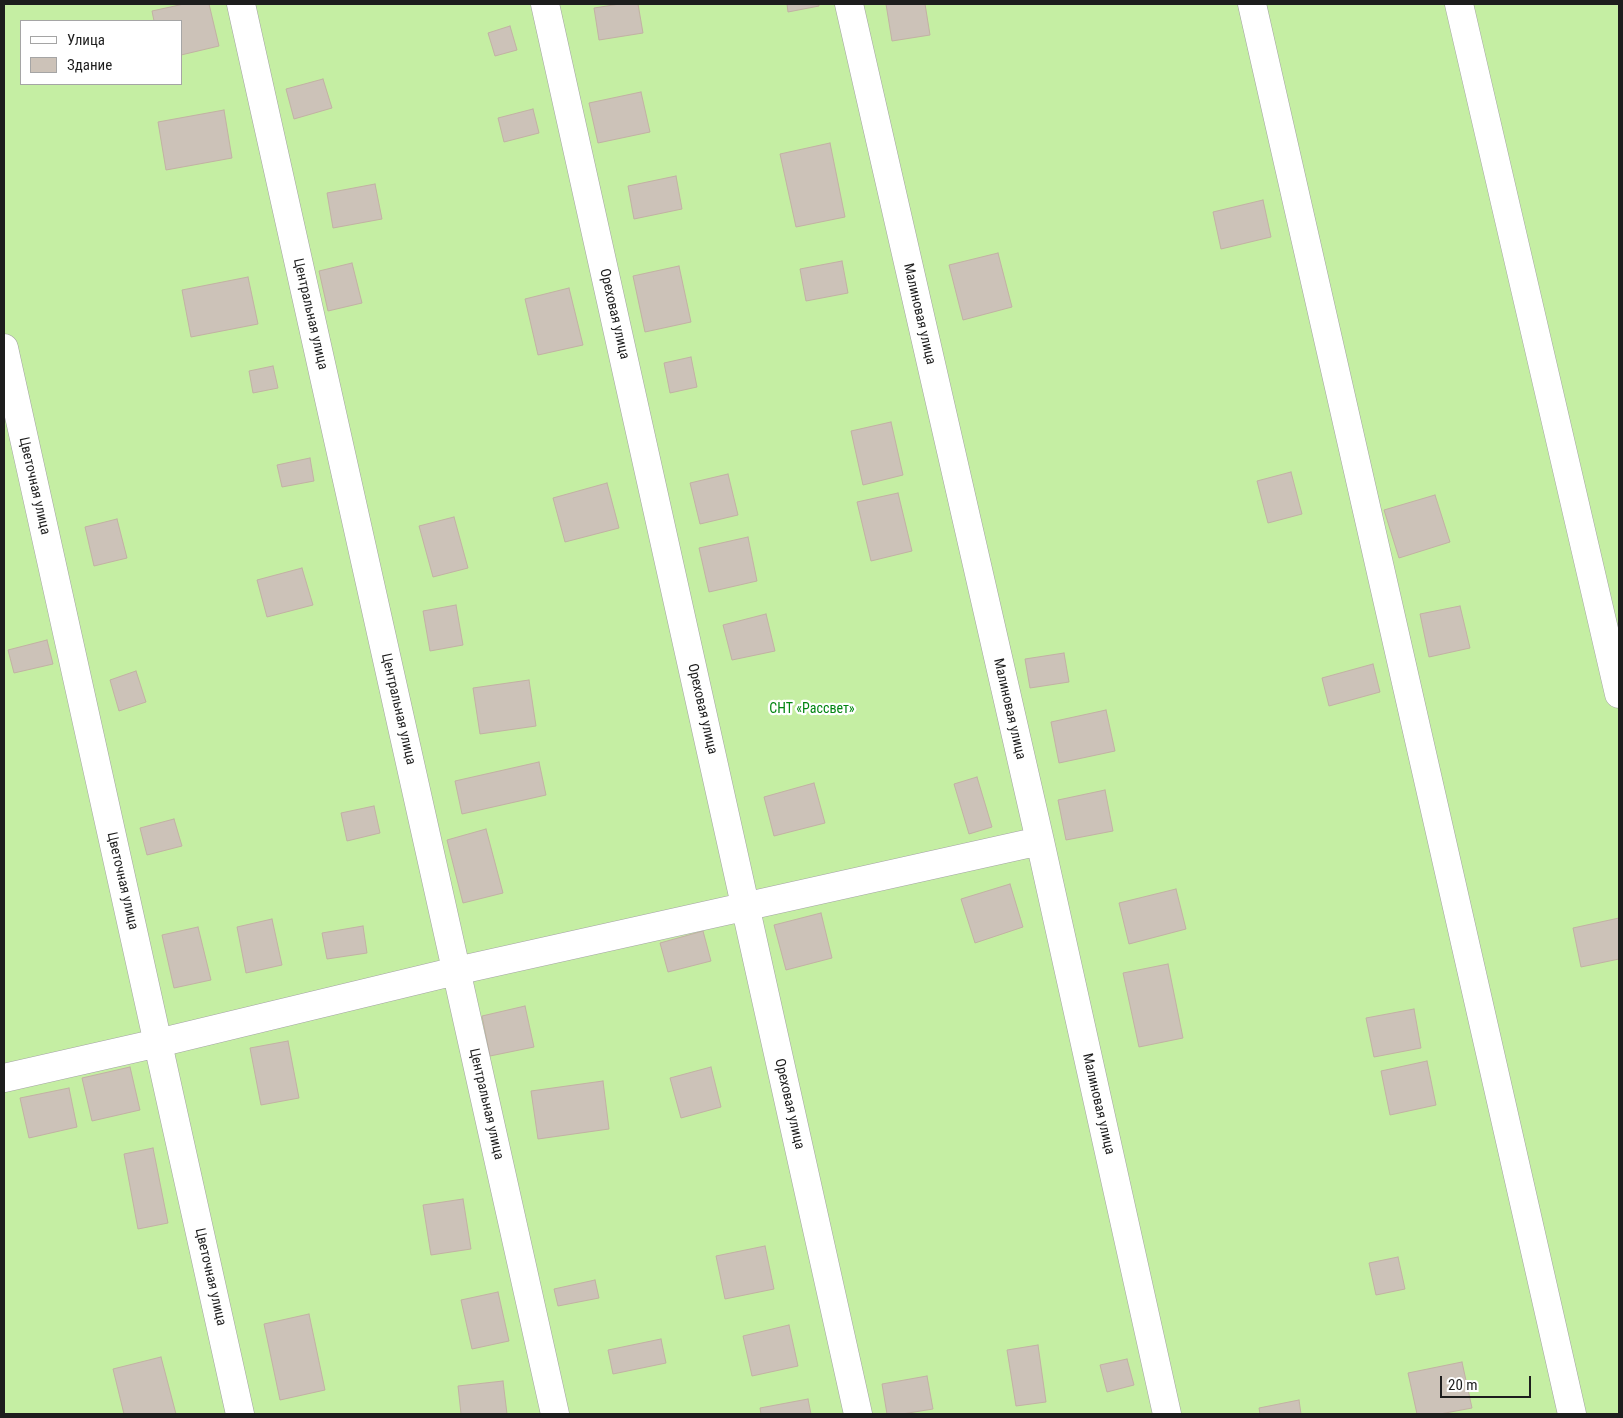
<!DOCTYPE html>
<meta charset="utf-8">
<style>
body{margin:0}
#map{position:relative;width:1623px;height:1418px;overflow:hidden;background:#efebe2;font-family:"Roboto Condensed",sans-serif}
canvas{display:block}
.frame{position:absolute;inset:0;border:5px solid #1d1d1d;pointer-events:none}
.legend{position:absolute;left:20px;top:20px;width:162px;height:65px;box-sizing:border-box;background:#fff;border:1px solid #a5a5a5;margin:0;padding:6px 9px;list-style:none;font-size:15px;color:#1d1d1d}
.legend li{display:flex;align-items:center;gap:10px;height:25px}
.legend b{width:25px;border:1px solid #a5a5a5}
.scale{position:absolute;left:1440px;top:1376px;width:91px;height:22px;box-sizing:border-box;border:2px solid #1d1d1d;border-top:0;padding-left:6px;font-size:15px;line-height:18px;white-space:nowrap;color:#1d1d1d;-webkit-text-stroke:4px #fff;paint-order:stroke}
</style>
<div id="map">
<canvas width="1623" height="1418"></canvas>
<div class="frame"></div>
<ul class="legend">
<li><b style="height:6px;background:#fff"></b>Улица</li>
<li><b style="height:14px;background:#ccc2b8"></b>Здание</li>
</ul>
<div class="scale">20 m</div>
</div>
<script>
const g = document.querySelector('canvas').getContext('2d');
g.lineJoin = 'round';
function fill(path, color) { g.fillStyle = color; g.fill(path, 'evenodd'); }
const shape = rows => new Path2D(rows.map(r => 'M' + r).join(''));
function strokePath(path, color, width, dash) { g.strokeStyle = color; g.lineWidth = width; g.lineCap = dash ? 'butt' : 'round'; g.setLineDash(dash || []); g.stroke(path); }
function label(font, color, halo, rows, align = 'center') {
  g.font = font + ' "Roboto Condensed",sans-serif'; g.lineWidth = 4.5; g.setLineDash([]); g.textBaseline = 'middle'; g.strokeStyle = halo; g.fillStyle = color; for (const [text, x, y, turn = 0] of rows) {
    g.save(); g.translate(x, y); g.rotate((+turn || 0) * Math.PI / 180); g.textAlign = isNaN(turn) ? turn : align; if (halo) g.strokeText(text, 0, 0); g.fillText(text, 0, 0); g.restore();
  }
}
const grass = shape([
 [4,4,1619,4,1619,1414,4,1414],
 [21,21,181,21,181,84,21,84]
]);
const building = shape([
 [184,4,209,4,219,46,181,55,181,21,154,21,152,11,184,4],
 [620,4,638,4,643,33,599,40,594,8,620,4],
 [787,4,819,4,819,6,788,12,787,4],
 [886,4,925,4,930,35,892,41,886,4],
 [510,26,517,50,495,56,488,33,510,26],
 [323,79,332,108,294,119,286,89,323,79],
 [641,92,650,132,598,143,589,103,641,92],
 [533,109,539,133,504,142,498,118,533,109],
 [224,110,232,158,166,170,158,122,224,110],
 [830,143,845,217,796,227,780,154,830,143],
 [676,176,682,209,634,219,628,186,676,176],
 [375,184,382,219,333,228,327,193,375,184],
 [1263,200,1271,237,1221,249,1213,212,1263,200],
 [998,253,1012,307,963,320,949,265,998,253],
 [842,261,848,293,806,301,800,269,842,261],
 [352,263,362,303,328,311,319,271,352,263],
 [679,266,691,322,645,332,633,276,679,266],
 [248,277,258,324,191,337,182,290,248,277],
 [569,288,583,345,538,355,525,299,569,288],
 [691,357,697,387,670,393,664,363,691,357],
 [273,366,278,388,253,393,249,371,273,366],
 [891,422,903,475,863,485,851,431,891,422],
 [310,458,314,481,282,487,277,465,310,458],
 [1291,472,1302,514,1268,523,1257,481,1291,472],
 [728,474,738,515,700,524,690,483,728,474],
 [607,483,619,528,565,542,553,498,607,483],
 [898,493,912,551,871,561,857,502,898,493],
 [1435,495,1450,542,1399,558,1384,510,1435,495],
 [454,517,468,568,433,577,419,526,454,517],
 [117,519,127,558,94,566,85,527,117,519],
 [748,537,757,581,709,592,699,548,748,537],
 [302,568,313,605,267,617,257,580,302,568],
 [456,605,463,645,430,651,423,611,456,605],
 [1460,606,1470,648,1429,657,1420,614,1460,606],
 [766,614,775,651,732,660,723,625,766,614],
 [47,640,53,664,14,673,8,650,47,640],
 [1064,653,1069,682,1030,688,1025,659,1064,653],
 [1373,664,1380,692,1329,706,1322,678,1373,664],
 [136,671,146,702,119,711,110,680,136,671],
 [529,680,536,726,480,734,473,688,529,680],
 [1106,710,1115,751,1059,763,1051,722,1106,710],
 [539,762,546,795,462,814,455,781,539,762],
 [977,777,992,827,969,834,954,784,977,777],
 [814,783,825,823,774,836,764,797,814,783],
 [1105,790,1113,831,1066,840,1058,800,1105,790],
 [374,806,380,833,347,841,341,813,374,806],
 [174,819,182,846,147,855,140,828,174,819],
 [486,829,503,893,463,903,447,840,486,829],
 [1010,884,1023,927,975,943,961,899,1010,884],
 [1176,889,1186,929,1129,944,1119,903,1176,889],
 [821,913,832,958,786,970,774,925,821,913],
 [1619,918,1619,959,1581,967,1573,928,1619,918],
 [272,919,282,965,246,973,237,927,272,919],
 [363,926,367,953,327,959,322,933,363,926],
 [198,927,211,980,174,988,162,935,198,927],
 [703,931,711,961,668,972,660,943,703,931],
 [1168,964,1183,1038,1139,1047,1123,973,1168,964],
 [525,1006,534,1047,490,1056,482,1016,525,1006],
 [1414,1009,1421,1048,1374,1057,1366,1018,1414,1009],
 [288,1041,299,1098,261,1105,250,1048,288,1041],
 [1427,1061,1436,1105,1390,1115,1381,1071,1427,1061],
 [130,1067,140,1110,92,1121,82,1078,130,1067],
 [711,1067,721,1107,681,1118,670,1078,711,1067],
 [603,1081,609,1129,538,1139,531,1091,603,1081],
 [69,1088,77,1127,29,1138,20,1098,69,1088],
 [153,1148,168,1223,138,1229,124,1154,153,1148],
 [463,1199,471,1249,431,1255,423,1205,463,1199],
 [765,1246,774,1289,725,1299,716,1256,765,1246],
 [1398,1257,1405,1289,1376,1295,1369,1263,1398,1257],
 [595,1280,599,1298,558,1306,554,1289,595,1280],
 [498,1292,509,1341,472,1349,461,1300,498,1292],
 [309,1314,325,1390,280,1400,264,1324,309,1314],
 [789,1325,798,1366,752,1376,743,1336,789,1325],
 [661,1339,666,1363,613,1374,608,1350,661,1339],
 [1038,1345,1046,1402,1016,1406,1007,1350,1038,1345],
 [161,1357,176,1414,124,1414,113,1369,161,1357],
 [1127,1359,1134,1385,1107,1392,1100,1365,1127,1359],
 [1462,1362,1472,1408,1440,1414,1417,1414,1408,1373,1462,1362],
 [927,1376,933,1409,902,1414,887,1414,882,1384,927,1376],
 [503,1381,507,1414,461,1414,458,1386,503,1381],
 [808,1399,811,1414,761,1414,760,1408,808,1399],
 [1299,1400,1301,1414,1260,1414,1259,1408,1299,1400]
]);
const minor = shape([
 [241,4,555,1414],
 [545,4,858,1414],
 [849,4,1040,841,1167,1414],
 [1252,4,1572,1414],
 [1459,4,1619,694],
 [4,348,240,1414],
 [4,1078,158,1043,456,971,1040,841]
]);
const streetNames = [
 ["Центральная улица",310,314,77],
 ["Ореховая улица",614,314,77],
 ["Малиновая улица",919,314,77],
 ["Цветочная улица",34,486,77],
 ["Центральная улица",398,709,77],
 ["Ореховая улица",702,709,77],
 ["Малиновая улица",1009,709,77],
 ["Цветочная улица",122,881,77],
 ["Центральная улица",486,1104,77],
 ["Ореховая улица",789,1104,77],
 ["Малиновая улица",1098,1104,77],
 ["Цветочная улица",210,1277,77]
];
const parkNames = [
 ["СНТ «Рассвет»",812,709]
];
fill(grass, '#c5eea3');
fill(building, '#ccc2b8');
strokePath(building, '#c2b2a3', 1);
strokePath(minor, '#a4a4a4', 29);
strokePath(minor, '#fff', 28);
label('14px', '#1d1d1d', '#fff', streetNames);
label('14px', '#028511', '#fff', parkNames);
</script>
